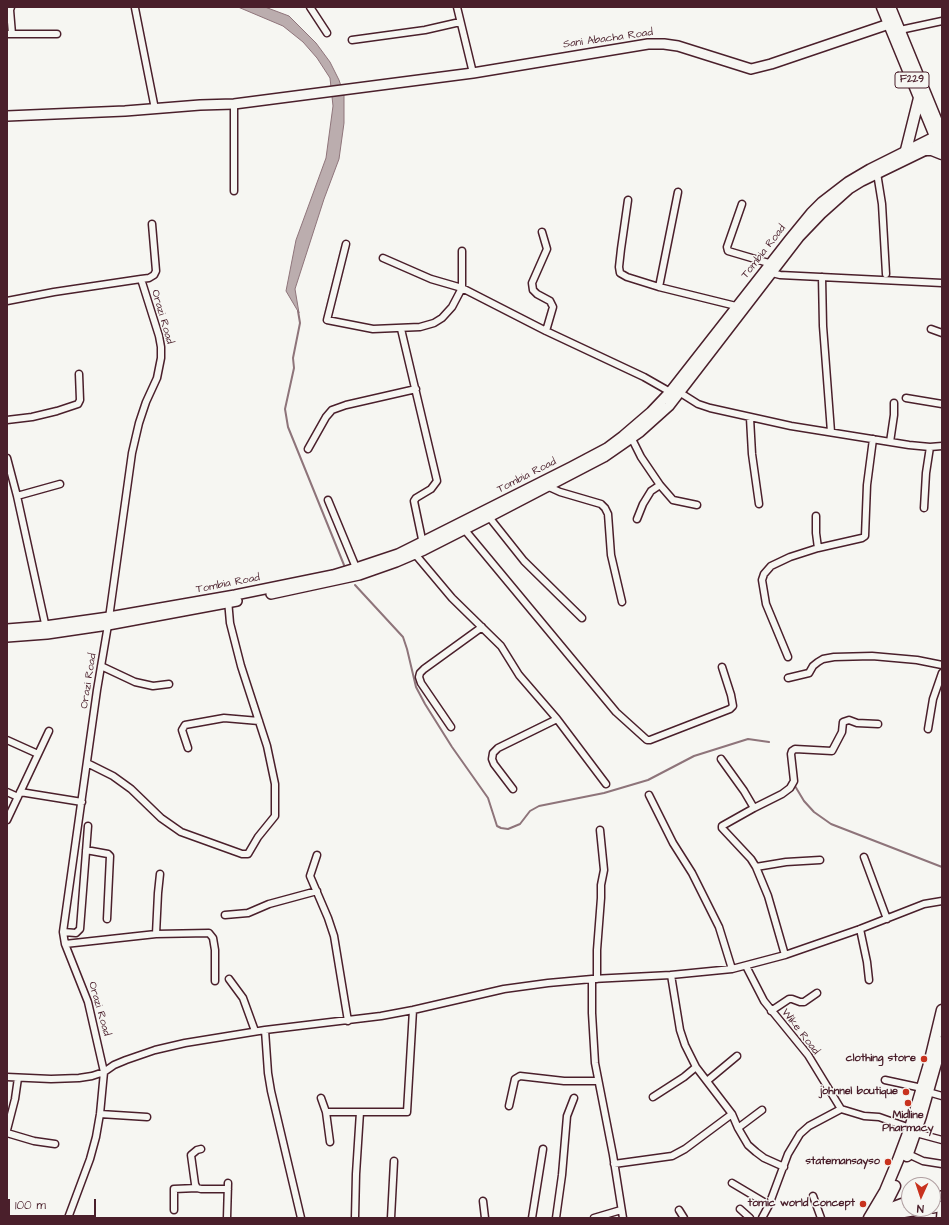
<!DOCTYPE html>
<style>
body{margin:0}
#map{position:relative;width:949px;height:1225px;overflow:hidden;background:#f6f6f2;font-family:"Architects Daughter",sans-serif}
canvas{display:block}
.frame{position:absolute;inset:0;border:8px solid #4a1f2b;pointer-events:none}
.north{position:absolute;left:901px;top:1177px;width:40px;height:40px;box-sizing:border-box;background:#f6f6f2;border:1px solid #b1a0a2;border-radius:50%;rotate:183deg;font-size:11px;font-weight:700;line-height:16px;text-align:center;color:#4a1f2b}
.north::after{content:'';display:block;margin:auto;width:14px;height:18px;background:#c8321e;clip-path:polygon(50% 0,100% 100%,50% 72%,0 100%)}
.scale{position:absolute;left:8px;top:1199px;width:88px;height:18px;box-sizing:border-box;border:2px solid #4a1f2b;border-top:0;padding-left:5px;font-size:12px;line-height:14px;white-space:nowrap;color:#4a1f2b;-webkit-text-stroke:3px #f6f6f2;paint-order:stroke}
</style>
<div id="map">
<canvas width="949" height="1225"></canvas>
<div class="frame"></div>
<div class="north">N</div>
<div class="scale">100 m</div>
</div>
<script>
const g = document.querySelector('canvas').getContext('2d');
g.lineJoin = 'round';
function fill(path, color) { g.fillStyle = color; g.fill(path, 'evenodd'); }
const shape = rows => new Path2D(rows.map(r => 'M' + r).join(''));
function strokePath(path, color, width, dash) { g.strokeStyle = color; g.lineWidth = width; g.lineCap = dash ? 'butt' : 'round'; g.setLineDash(dash || []); g.stroke(path); }
function label(font, color, halo, rows, align = 'center') {
  g.font = font + ' "Architects Daughter",sans-serif'; g.lineWidth = 3; g.setLineDash([]); g.textBaseline = 'middle'; g.strokeStyle = halo; g.fillStyle = color; for (const [text, x, y, turn = 0] of rows) {
    g.save(); g.translate(x, y); g.rotate((+turn || 0) * Math.PI / 180); g.textAlign = isNaN(turn) ? turn : align; if (halo) g.strokeText(text, 0, 0); g.fillText(text, 0, 0); g.restore();
  }
}
const water = shape([
 [238,7,265,7,289,16,316,43,330,62,339,80,344,95,344,123,339,159,324,199,295,289,299,313,286,291,296,240,326,158,333,106,330,78,317,58,303,42,283,26,238,7]
]);
const stream = shape([
 [298,311,300,323,293,358,294,368,285,409,288,427,344,565],
 [355,585,403,637,407,649,416,687,425,704,452,747,488,798,497,826,501,828,508,829,520,824,530,811,539,806,604,793,648,780,694,756,748,739,769,742],
 [795,786,804,801,814,812,831,824,942,867]
]);
const street = shape([
 [11,7,10,10,12,34],
 [310,7,327,33],
 [457,7,473,73],
 [135,8,155,109],
 [900,30,942,21],
 [7,34,57,34],
 [352,40,425,30,460,22],
 [234,104,234,191],
 [877,173,882,204,886,274],
 [628,200,621,249,619,267,620,273,627,277,659,287,740,307],
 [742,204,727,247,728,251,772,264],
 [542,232,547,249,532,283,533,290,537,294,550,301,553,307,546,331],
 [346,244,327,320,373,329,420,327,434,323,442,318,452,307,462,288,462,251],
 [383,258,431,279,462,288,546,331,644,377,672,393],
 [768,272,780,275,942,283],
 [822,277,823,326,831,432],
 [141,279,149,278,154,275,156,271,152,224],
 [659,287,678,192],
 [7,301,54,292,141,279,159,336,161,347,161,358,157,378,146,402,139,423,132,453,108,625,97,690,63,932,65,944,88,1002,104,1072,100,1114,96,1137,90,1159,68,1218],
 [401,329,437,481,431,489,416,498,414,501,423,544],
 [931,329,942,333],
 [679,392,698,404,710,408,791,426,909,445,930,447,942,446],
 [906,398,942,404],
 [750,418,752,454,759,504],
 [7,420,32,417,57,411,78,404,80,400,79,374],
 [632,439,641,457,660,485,673,500,697,505],
 [890,442,894,415,894,403],
 [308,449,326,417,332,410,346,405,416,389],
 [7,458,17,496,46,628],
 [549,487,560,492,601,504,605,508,608,514,611,555,622,602],
 [17,496,60,484],
 [328,500,357,570],
 [924,508,926,473,930,447],
 [816,516,816,533,818,548],
 [489,517,524,561,582,618],
 [637,519,643,504,651,491,660,485],
 [464,529,616,712,647,740,650,740,730,709,733,706,731,695,722,667],
 [415,554,452,598,501,646,519,675,557,719,606,784],
 [788,657,766,604,762,580,764,574,771,566,790,557,818,548,862,538,865,536,867,485,873,439],
 [101,666,135,682,153,686,169,684],
 [788,678,809,673,813,666,818,662,823,659,834,657,872,656,917,660,942,665],
 [451,727,421,683,419,677,420,673,424,669,482,627],
 [928,729,933,699,942,673],
 [7,740,38,754],
 [188,748,182,730,185,725,224,718,259,721],
 [721,759,744,791,754,808],
 [87,763,113,776,131,789,161,818,181,832,242,854,248,854,258,837,275,816,275,784,267,746,241,666,230,623,228,600],
 [513,789,494,764,492,759,493,753,498,748,557,719],
 [7,792,18,797],
 [20,792,82,802],
 [649,795,673,843,692,873,719,927,732,969],
 [7,820,49,731],
 [86,850,108,854,110,856,107,919],
 [317,855,310,876,328,918,334,936,348,1021],
 [864,857,887,919],
 [756,867,786,862,820,860],
 [225,915,248,913,269,904,317,891],
 [860,929,867,962,869,980],
 [63,932,76,933,80,929,88,826],
 [156,934,158,893,160,874],
 [65,944,156,934,209,933,213,938,215,950,215,981],
 [785,955,768,896,756,867,751,859,722,828,722,826,754,808,782,794,790,788,794,781,791,754,792,751,795,749,832,751,842,732,843,722,849,720,857,723,878,724],
 [746,966,764,1001,808,1055,841,1109,864,1116,879,1117,910,1128],
 [671,975,680,1030,685,1045,696,1067,732,1114,738,1128,748,1145,756,1152,764,1158,784,1167],
 [229,979,243,998,255,1031],
 [592,979,592,1013,595,1063,613,1155,623,1218],
 [597,979,597,950,601,898,601,885,604,870,600,830],
 [771,1011,789,999,792,999,800,1002,804,1002,817,993],
 [265,1030,268,1073,271,1091,301,1218],
 [7,1077,51,1079,79,1078,92,1076,104,1072,114,1065,126,1060,155,1050,185,1043,265,1030,381,1016,413,1010,504,989,548,983,592,979,671,975,732,969,785,955,860,929,924,904,942,901],
 [885,1080,922,1088],
 [707,1081,737,1056],
 [928,1092,942,1096],
 [653,1097,684,1077,696,1067],
 [321,1098,326,1112,330,1142],
 [509,1106,515,1079,520,1076,564,1081,598,1081],
 [326,1112,407,1112,413,1010],
 [100,1114,147,1117],
 [738,1128,762,1110],
 [7,1130,15,1099,18,1078],
 [7,1133,34,1141,55,1144],
 [916,1133,942,1140],
 [201,1149,197,1150,191,1155,195,1184,197,1188,201,1189,228,1189],
 [908,1154,923,1161,942,1164],
 [614,1164,672,1156,685,1149,732,1114],
 [732,1183,769,1205],
 [813,1196,821,1218],
 [483,1201,485,1218],
 [740,1209,750,1218],
 [174,1210,174,1189,197,1188],
 [679,1210,684,1218],
 [227,1218,228,1183],
 [355,1218,356,1174,360,1112],
 [391,1218,394,1161],
 [532,1218,543,1149],
 [556,1218,562,1175,567,1116,574,1098],
 [594,1218,621,1210],
 [762,1218,769,1205,788,1154,800,1134,809,1126,841,1109],
 [940,1218,941,1206]
]);
const secondary = shape([
 [7,116,125,111,200,105,234,104,473,73,648,44,664,44,678,46,751,69,771,64,889,24],
 [271,594,359,575,396,562,424,550,489,517,604,457,640,432,669,406,799,237,821,214,849,189,862,181,932,147],
 [7,629,45,626,109,617,235,595,333,575,356,568,398,554,422,542,571,467,607,448,623,436,651,412,670,392,789,240,811,213,822,202,848,182,870,169,940,134],
 [7,637,47,634,108,625,237,601],
 [933,1197,942,1196],
 [878,1208,890,1208,909,1201],
 [933,1208,942,1206],
 [884,1218,901,1213,924,1209]
]);
const primary = shape([
 [882,7,942,153],
 [890,7,942,134],
 [906,150,919,98],
 [926,150,932,150,942,154],
 [907,1156,921,1116,942,1042],
 [869,1218,885,1191,898,1160,910,1128,929,1064,942,1010],
 [879,1218,895,1186]
]);
const markers = [
 [924,1059,4,"#c8321e"],
 [906,1092,4,"#c8321e"],
 [908,1103,4,"#c8321e"],
 [888,1162,4,"#c8321e"],
 [863,1204,4,"#c8321e"]
];
const shields = [
 [912,80,34]
];
const shieldNames = [
 ["F229",912,80]
];
const streetNames = [
 ["Sani Abacha Road",608,39,-8],
 ["Tombia Road",764,252,-52],
 ["Orazi Road",162,317,74],
 ["Tombia Road",527,476,-27],
 ["Tombia Road",228,584,-11],
 ["Orazi Road",89,681,-81],
 ["Orazi Road",99,1009,74],
 ["Wike Road",800,1032,52]
];
const poiNames = [
 ["clothing store",916,1059],
 ["johnnel boutique",898,1092],
 ["Midline",908,1116,"center"],
 ["Pharmacy",908,1129,"center"],
 ["statemansayso",880,1162],
 ["tomic world concept",855,1204]
];
fill(water, '#bbadae');
strokePath(water, '#8e747a', 1);
strokePath(stream, '#8e747a', 2);
strokePath(street, '#4a1f2b', 9);
strokePath(secondary, '#4a1f2b', 12);
strokePath(primary, '#4a1f2b', 13);
strokePath(street, '#f6f6f2', 6);
strokePath(secondary, '#f6f6f2', 9);
strokePath(primary, '#f6f6f2', 10);
for (const [x, y, r, color] of markers) { const dot = new Path2D(); dot.arc(x, y, r, 0, 2 * Math.PI); g.fillStyle = color; g.fill(dot); strokePath(dot, '#f6f6f2', 1.5); }
for (const [x, y, w] of shields) { const box = new Path2D(); box.roundRect(x - w / 2, y - 8, w, 16, 3); g.fillStyle = '#f6f6f2'; g.fill(box); strokePath(box, '#4a1f2b', 1); }
label('bold 10px', '#4a1f2b', null, shieldNames);
label('11px', '#4a1f2b', '#f6f6f2', streetNames);
label('bold 11px', '#4a1f2b', '#f6f6f2', poiNames, 'right');
</script>
